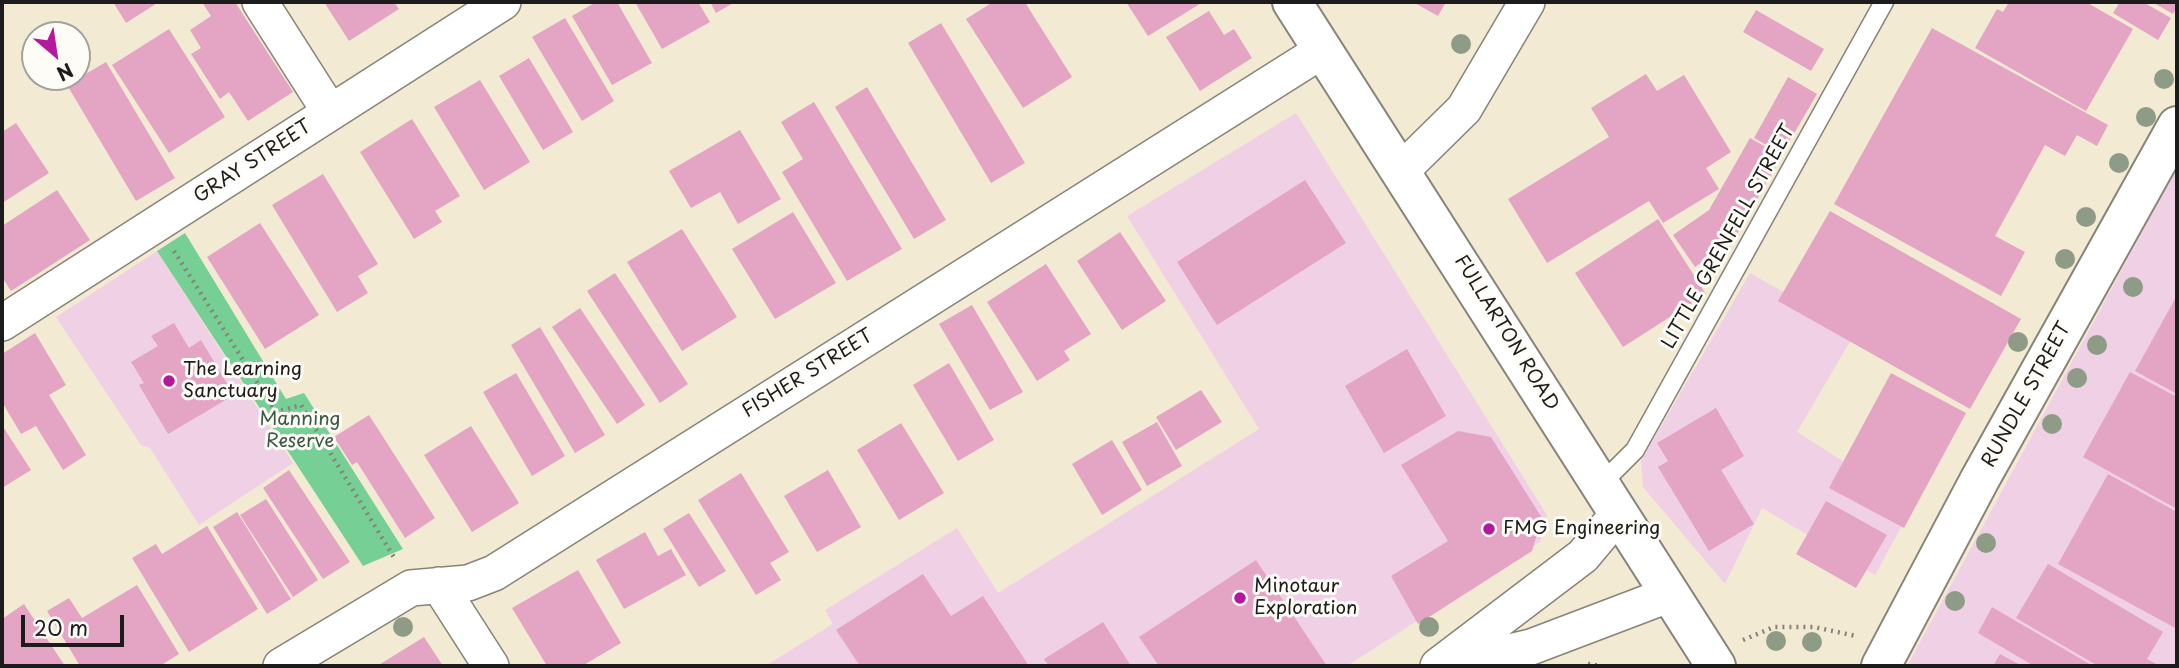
<!DOCTYPE html>
<style>
body{margin:0}
#map{position:relative;width:2179px;height:668px;overflow:hidden;background:#f3ead4;font-family:"Playpen Sans",sans-serif}
canvas{display:block}
.frame{position:absolute;inset:0;border:4px solid #1c1c1c;pointer-events:none}
.north{position:absolute;left:21px;top:21px;width:70px;height:70px;box-sizing:border-box;background:#fdfcf7;border:2px solid #a3a29f;border-radius:50%;rotate:151deg;font-size:19px;font-weight:700;line-height:28px;text-align:center;color:#1c1c1c}
.north::after{content:'';display:block;margin:auto;width:24px;height:32px;background:#b5179e;clip-path:polygon(50% 0,100% 100%,50% 72%,0 100%)}
.scale{position:absolute;left:21px;top:615px;width:103px;height:32px;box-sizing:border-box;border:4px solid #1c1c1c;border-top:0;padding-left:9px;font-size:21px;line-height:24px;white-space:nowrap;color:#1c1c1c;-webkit-text-stroke:5px #fdfcf7;paint-order:stroke}
</style>
<div id="map">
<canvas width="2179" height="668"></canvas>
<div class="frame"></div>
<div class="north">N</div>
<div class="scale">20 m</div>
</div>
<script>
const g = document.querySelector('canvas').getContext('2d');
g.lineJoin = 'round';
function fill(path, color) { g.fillStyle = color; g.fill(path, 'evenodd'); }
const shape = rows => new Path2D(rows.map(r => 'M' + r).join(''));
function strokePath(path, color, width, dash) { g.strokeStyle = color; g.lineWidth = width; g.lineCap = dash ? 'butt' : 'round'; g.setLineDash(dash || []); g.stroke(path); }
function label(font, color, halo, rows, align = 'center') {
  g.font = font + ' "Playpen Sans",sans-serif'; g.lineWidth = 6; g.setLineDash([]); g.textBaseline = 'middle'; g.strokeStyle = halo; g.fillStyle = color; for (const [text, x, y, turn = 0] of rows) {
    g.save(); g.translate(x, y); g.rotate((+turn || 0) * Math.PI / 180); g.textAlign = isNaN(turn) ? turn : align; if (halo) g.strokeText(text, 0, 0); g.fillText(text, 0, 0); g.restore();
  }
}
const built = shape([
 [1296,113,1547,515,1540,542,1347,666,765,666,833,624,825,610,957,528,998,593,1259,429,1127,216],
 [2177,168,2177,666,1907,666],
 [157,251,293,463,199,525,150,448,141,445,56,317],
 [1750,273,1855,333,1797,432,1913,505,1875,575,1762,508,1725,584,1643,487,1641,461]
]);
const green = shape([
 [185,233,286,399,304,393,403,549,363,566,157,251]
]);
const building = shape([
 [113,2,159,2,126,23],
 [202,2,235,2,293,92,248,121,229,92,220,99,191,54,201,48,190,30,211,16],
 [324,2,394,2,399,9,349,41],
 [596,2,617,2,652,63,612,85,572,16],
 [635,2,698,2,710,22,662,49],
 [710,2,735,2,716,13],
 [993,2,1029,2,1026,4,1072,77,1023,108,966,19],
 [1126,2,1203,2,1148,36],
 [1413,2,1446,2,1438,16],
 [2009,2,2086,2,2133,29,2086,111,1975,48,1997,9,2003,12],
 [2120,2,2143,2,2171,18,2158,40,2113,13],
 [2152,2,2177,2,2177,7,2173,14],
 [1756,10,1824,49,1811,71,1743,32],
 [1209,11,1224,35,1234,29,1252,58,1200,91,1166,37],
 [565,18,614,101,582,121,532,37],
 [941,23,1025,163,991,183,908,43],
 [1932,28,2108,125,2097,146,2077,135,2065,156,2045,145,1995,236,2025,252,2001,296,1834,204],
 [169,29,225,117,169,153,112,65],
 [529,58,573,132,543,150,499,76],
 [106,62,175,178,136,201,67,85],
 [1646,74,1657,91,1684,75,1731,152,1706,168,1719,189,1663,223,1649,201,1547,263,1508,199,1609,137,1591,108],
 [1788,77,1817,94,1782,154,1754,138],
 [480,80,530,162,484,190,434,107],
 [867,87,946,220,914,239,835,107],
 [814,102,902,249,847,281,782,172,803,159,781,122],
 [412,119,460,196,435,211,442,222,414,239,360,152],
 [16,123,49,173,2,203,2,132],
 [740,130,781,199,738,224,720,192,691,208,669,171],
 [1750,138,1782,156,1733,241,1695,267,1673,235,1709,210],
 [323,174,378,264,358,276,368,293,337,312,272,205],
 [1305,180,1346,243,1217,325,1177,262],
 [57,190,90,240,11,291,2,277,2,226],
 [1830,211,2021,319,1970,409,1778,301],
 [793,212,836,283,775,319,732,249],
 [1658,219,1706,294,1623,347,1575,273],
 [260,223,319,315,265,349,207,257],
 [682,229,737,317,682,351,627,262],
 [1120,232,1166,301,1122,330,1077,261],
 [1046,264,1091,334,1064,351,1070,360,1037,381,987,302],
 [615,273,688,384,660,403,587,291],
 [2175,299,2177,300,2177,394,2135,371],
 [972,305,1023,392,990,410,939,324],
 [580,308,645,405,617,424,552,327],
 [174,323,189,348,201,340,234,395,168,434,139,385,144,383,131,362,158,346,151,336],
 [540,327,605,435,575,453,511,345],
 [35,333,66,385,49,395,86,455,63,470,36,426,21,434,2,402,2,354],
 [1407,349,1446,416,1384,453,1345,386],
 [949,363,994,440,958,461,913,385],
 [2130,372,2177,397,2177,509,2083,457],
 [516,373,565,456,532,476,483,392],
 [1891,373,1966,413,1904,528,1829,488],
 [1201,390,1222,422,1176,450,1156,417],
 [1716,408,1744,456,1721,470,1754,524,1709,551,1658,467,1668,461,1657,443],
 [369,415,435,518,405,538,357,462,352,465,334,437],
 [1157,422,1182,466,1147,486,1122,442],
 [901,423,944,493,899,520,857,450],
 [2,425,31,470,2,488],
 [471,426,519,503,472,532,424,455],
 [1458,431,1491,437,1542,518,1532,551,1418,624,1391,576,1448,541,1401,465],
 [1112,440,1142,490,1102,515,1072,464],
 [289,470,350,562,323,579,263,488],
 [828,470,861,527,817,552,784,496],
 [741,473,789,552,770,563,781,580,756,595,698,500],
 [2108,474,2177,512,2177,629,2058,564],
 [266,499,318,580,293,597,240,515],
 [1826,501,1887,535,1856,588,1796,554],
 [237,512,291,599,267,614,213,527],
 [689,513,726,571,699,587,663,529],
 [207,526,258,609,189,652,132,558,156,544,162,554],
 [645,532,658,556,671,549,686,575,624,609,596,560],
 [1256,560,1327,666,1159,666,1139,637],
 [2048,564,2163,632,2147,659,2160,666,2098,666,2016,618],
 [578,570,621,643,582,666,547,666,512,608],
 [923,574,951,616,983,596,1029,666,860,666,836,630],
 [137,585,179,654,160,666,80,666,47,611,69,598,82,618],
 [24,604,65,666,4,666,2,619],
 [1992,607,2093,666,2034,666,1978,633],
 [1103,622,1131,666,1049,666,1044,659],
 [424,637,443,666,377,666],
 [2000,654,2022,666,1993,666]
]);
const path = shape([
 [174,251,276,412,301,405,395,559],
 [1743,640,1774,627,1814,627,1856,636],
 [1588,664,1601,666]
]);
const service = shape([
 [1601,484,1635,450,1884,2]
]);
const minor = shape([
 [260,2,330,112],
 [1402,170,1464,109,1527,2],
 [2,323,503,2],
 [439,585,491,666],
 [281,666,411,588,468,583,494,573,1323,50],
 [1438,666,1583,556,1619,513],
 [1448,666,1531,647,1668,595]
]);
const tertiary = shape([
 [1881,666,1980,479,2177,126]
]);
const secondary = shape([
 [1292,2,1716,666]
]);
const trees = [
 [1461,44],
 [2164,79],
 [2146,117],
 [2119,163],
 [2086,217],
 [2065,259],
 [2133,287],
 [2018,342],
 [2097,345],
 [2077,378],
 [2052,424],
 [1986,543],
 [1955,601],
 [403,627],
 [1429,627],
 [1776,641],
 [1812,642]
];
const markers = [
 [169,381,7,"#b5179e"],
 [1489,529,7,"#b5179e"],
 [1240,598,7,"#b5179e"]
];
const streetNames = [
 ["GRAY STREET",253,162,-33],
 ["LITTLE GRENFELL STREET",1729,237,-61],
 ["FULLARTON ROAD",1506,333,58],
 ["FISHER STREET",808,374,-32],
 ["RUNDLE STREET",2027,395,-61]
];
const poiNames = [
 ["The Learning",183,370],
 ["Sanctuary",183,392],
 ["FMG Engineering",1503,529],
 ["Minotaur",1254,587],
 ["Exploration",1254,609]
];
const parkNames = [
 ["Manning",300,420],
 ["Reserve",300,442]
];
fill(built, '#f0d0e5');
fill(green, '#76cf95');
fill(building, '#e4a4c4');
strokePath(service, '#888378', 21);
strokePath(minor, '#888378', 38);
strokePath(tertiary, '#888378', 42);
strokePath(secondary, '#888378', 42);
strokePath(path, '#888378', 4.5, [2, 5]);
strokePath(service, '#fff', 18);
strokePath(minor, '#fff', 35);
strokePath(tertiary, '#fff', 38);
strokePath(secondary, '#fff', 38);
g.fillStyle = '#8e9b86';
for (const [x, y] of trees) { g.beginPath(); g.arc(x, y, 10, 0, 2 * Math.PI); g.fill(); }
for (const [x, y, r, color] of markers) { const dot = new Path2D(); dot.arc(x, y, r, 0, 2 * Math.PI); g.fillStyle = color; g.fill(dot); strokePath(dot, '#fdfcf7', 2.5); }
label('19px', '#1c1c1c', '#fdfcf7', streetNames);
label('19px', '#1c1c1c', '#fdfcf7', poiNames, 'left');
label('19px', '#3c5b46', '#fdfcf7', parkNames);
</script>
